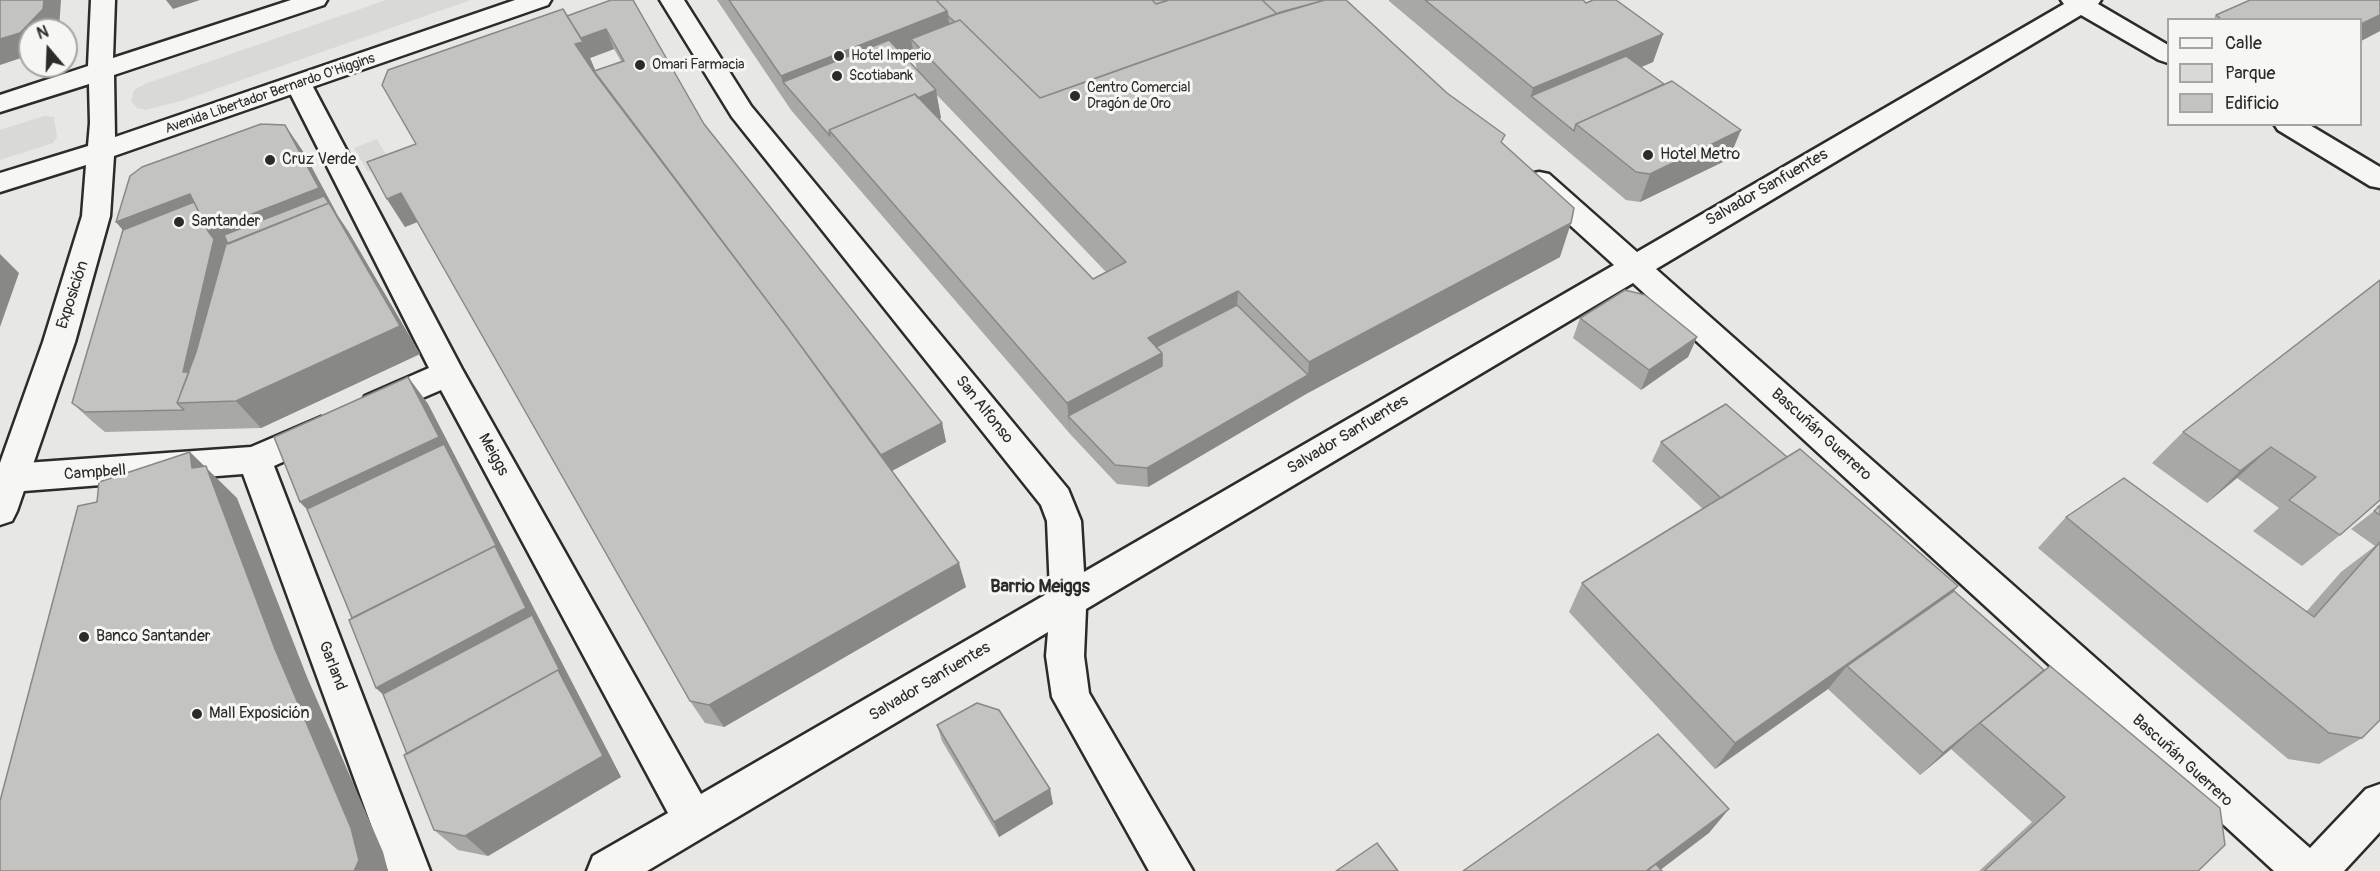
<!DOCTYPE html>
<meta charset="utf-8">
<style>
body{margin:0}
#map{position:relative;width:2380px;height:871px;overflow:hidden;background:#f6f6f2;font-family:Pangolin,sans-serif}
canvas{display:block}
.legend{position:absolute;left:2167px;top:18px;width:195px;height:108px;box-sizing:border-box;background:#f6f6f2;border:2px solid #a5a5a2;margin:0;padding:8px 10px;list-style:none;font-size:18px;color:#2b2b2b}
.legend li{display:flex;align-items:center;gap:12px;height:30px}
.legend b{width:30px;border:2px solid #a5a5a2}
.north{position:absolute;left:18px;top:18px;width:60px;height:60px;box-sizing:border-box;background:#f6f6f2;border:2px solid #a5a5a2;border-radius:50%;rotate:341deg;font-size:16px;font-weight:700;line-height:24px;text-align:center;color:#2b2b2b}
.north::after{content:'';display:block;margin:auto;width:21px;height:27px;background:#2b2b2b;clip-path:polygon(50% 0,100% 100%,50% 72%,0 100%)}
</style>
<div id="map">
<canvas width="2380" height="871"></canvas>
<ul class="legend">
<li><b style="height:8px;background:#f6f6f2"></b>Calle</li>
<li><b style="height:16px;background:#d9d9d5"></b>Parque</li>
<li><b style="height:16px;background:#c3c3c0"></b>Edificio</li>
</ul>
<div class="north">N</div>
</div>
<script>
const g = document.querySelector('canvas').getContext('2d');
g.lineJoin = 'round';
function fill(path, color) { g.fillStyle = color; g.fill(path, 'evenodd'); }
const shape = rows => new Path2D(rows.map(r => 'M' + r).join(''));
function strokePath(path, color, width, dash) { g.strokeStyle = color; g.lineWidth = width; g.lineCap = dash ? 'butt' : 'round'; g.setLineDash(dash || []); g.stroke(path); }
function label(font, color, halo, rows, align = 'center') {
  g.font = font + ' Pangolin,sans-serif'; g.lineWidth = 6; g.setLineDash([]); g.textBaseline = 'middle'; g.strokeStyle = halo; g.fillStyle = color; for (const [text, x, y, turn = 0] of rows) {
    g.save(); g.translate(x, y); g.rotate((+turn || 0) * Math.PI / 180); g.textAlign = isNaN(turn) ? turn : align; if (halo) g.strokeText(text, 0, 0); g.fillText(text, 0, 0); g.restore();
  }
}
const built = shape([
 [0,0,2380,0,2380,871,0,871],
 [2168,20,2360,20,2360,124,2168,124],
 [30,30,66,30,66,66,30,66]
]);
const green = shape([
 [386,0,471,0,184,100,146,110,137,108,131,101,134,90,145,84],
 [44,116,54,117,57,137,53,143,0,160,0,130],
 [377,139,391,163,368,172,354,148]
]);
const minor = shape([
 [660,0,684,0,751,106,1068,489,1081,521,1084,572,1614,265,1529,188,1525,181,1529,174,1539,172,1549,174,1637,252,2064,4,2061,0,2101,0,2098,4,2168,45,2168,63,2159,60,2081,15,1656,269,2310,848,2366,789,2380,784,2380,832,2344,871,2274,871,1633,283,1086,609,1084,656,1089,693,1193,871,1149,871,1052,697,1046,656,1048,632,647,871,587,871,593,856,668,813,441,390,376,418,365,414,360,405,365,396,429,368,286,85,290,79,299,77,308,79,312,85,462,369,701,794,1050,592,1047,521,1041,505,732,117,660,0],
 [2274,124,2308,124,2380,167,2380,188,2370,186,2278,130,2274,124],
 [321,417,333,421,337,430,333,439,274,466,430,871,388,871,243,474,11,492,0,488,0,468,11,464,251,447,321,417]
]);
const major = shape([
 [91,0,115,0,113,58,291,0,327,0,324,5,114,75,115,137,515,0,551,0,548,5,114,156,110,216,75,342,17,511,12,521,0,525,0,463,43,342,82,216,86,165,0,192,0,173,88,146,90,123,89,84,0,112,0,95,88,66,91,0]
]);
const wall = shape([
 [611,0,704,124,942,423,946,442,892,471,966,587,724,727,705,723,690,701,418,222,405,227,387,199,416,144,567,16],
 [614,49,621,61,594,71,593,70,595,70,590,58],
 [717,0,1346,0,1503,144,1560,257,1306,394,1148,487,1117,484,1071,435,791,110],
 [915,60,917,70,909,62],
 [936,94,1106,272,1093,279,939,119,941,118],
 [1389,0,1583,0,1586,3,1663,34,1653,62,1641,67,1729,159,1640,202,1626,200,1389,1],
 [2380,0,2380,31,2361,41,2361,20,2213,20,2216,15],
 [285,125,304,153,338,216,348,231,420,354,261,428,105,432,93,422,72,403,123,230,116,222],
 [2380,280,2340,535,2302,566,2253,531,2279,508,2237,478,2207,503,2152,463,2183,432],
 [1580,318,1697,337,1688,357,1641,390,1573,338],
 [408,377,428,404,621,777,488,856,458,850,434,830,407,754,383,694,376,688,352,618,307,509,300,502],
 [1661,442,1787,457,1958,586,1954,591,2198,871,1979,871,2032,822,1951,749,1920,775,1828,689,1715,769,1569,612,1582,583,1703,509,1652,461],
 [2380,504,2380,720,2362,738,2319,764,2288,759,2038,548,2066,517,2306,612,2341,572,2375,546,2351,529,2378,508,2376,507],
 [937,725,1050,789,1053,804,999,837,942,741]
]);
const shadedWall = shape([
 [44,0,61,0,59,29,58,30,30,30,30,55,0,65,0,39],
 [166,0,200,0,173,9],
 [947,11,953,45,911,39,915,60,803,105,783,82,791,110,781,76],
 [2380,15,2380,31,2361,41,2361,24],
 [606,29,614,49,590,58,595,70,588,73,575,44,579,38],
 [1663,34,1653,62,1546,108,1531,96,1533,88],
 [936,90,941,118,853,157,833,135],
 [285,125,304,153,338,216,348,231,420,354,261,428,236,401,204,378,183,372,140,250,116,222,190,194],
 [1741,130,1729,159,1640,202,1650,174],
 [401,193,419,221,405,227,387,199],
 [1571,223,1560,257,1306,394,1148,487,1147,468,1308,375,1309,362],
 [0,254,19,273,0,327],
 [1238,291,1236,324,1163,385,1068,416,1071,435,1067,403,1148,338],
 [1697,337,1688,357,1641,390,1649,370],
 [408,377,428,404,621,777,488,856,465,836,428,777,542,634,400,710,376,688,455,465,324,527,300,502],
 [942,423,946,442,884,475,878,456],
 [2271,447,2237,478,2207,503,2240,471],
 [190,452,237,498,307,677,383,852,388,871,354,871,192,468],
 [959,563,966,587,724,727,709,705],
 [1958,586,1932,615,1847,666,1828,689,1715,769,1735,743],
 [1975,727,1951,749,1920,775,1943,753],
 [1050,789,1053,804,999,837,994,822],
 [1729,809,1709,833,1659,871,1646,871]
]);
const building = shape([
 [0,0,44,0,43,9,20,33,0,39,0,0],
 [611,0,633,0,704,124,942,423,881,455,787,327,594,71,624,61,606,29,581,38,567,16,611,0],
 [729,0,936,0,947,11,781,76,729,0],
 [936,0,1152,0,1156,4,1169,0,1262,0,1277,14,1040,98,960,20,955,22,948,16,947,11,936,0],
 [1152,0,1169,0,1156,4,1152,0],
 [1262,0,1325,0,1277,14,1262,0],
 [1325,0,1346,0,1447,93,1505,135,1501,142,1574,208,1571,223,1309,362,1238,291,1148,338,1162,353,1067,403,829,130,915,94,1093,279,1126,262,911,39,960,20,1040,98,1281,12,1325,0],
 [1425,0,1583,0,1586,3,1593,0,1616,0,1663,34,1533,88,1425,0],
 [2250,0,2380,0,2380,15,2361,24,2361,20,2223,20,2216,15,2250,0],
 [563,9,583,42,575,44,596,75,787,327,959,563,709,705,690,701,401,193,387,199,367,162,416,144,382,85,388,70,563,9],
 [889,40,936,90,918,98,915,94,829,130,830,136,783,82,889,40],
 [1626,56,1664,84,1576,124,1574,131,1531,96,1626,56],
 [1672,81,1741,130,1650,174,1636,172,1576,124,1672,81],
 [261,124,285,125,319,188,208,231,190,194,116,222,130,176,142,167,261,124],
 [324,196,333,209,329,203,228,244,224,235,324,196],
 [194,202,208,231,214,239,183,372,189,372,177,403,184,410,85,412,72,403,123,230,194,202],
 [329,203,400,326,236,401,177,403,196,352,226,244,329,203],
 [2380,280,2380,500,2340,535,2289,500,2316,477,2271,447,2240,471,2183,432,2380,280],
 [1625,290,1645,295,1697,337,1649,370,1580,318,1625,290],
 [1237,305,1308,375,1147,468,1115,465,1068,416,1162,366,1162,353,1156,347,1237,305],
 [408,377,439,437,300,502,274,437,408,377],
 [1726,404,1787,457,1721,498,1661,442,1726,404],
 [444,444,500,553,495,546,352,618,307,509,444,444],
 [1800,449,1958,586,1735,743,1582,583,1800,449],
 [190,452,192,468,206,466,275,649,351,828,359,860,354,871,0,871,0,801,78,506,97,502,99,482,190,452],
 [2124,478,2314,617,2380,542,2380,720,2362,738,2329,733,2066,517,2124,478],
 [2380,506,2380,515,2374,511,2380,506],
 [495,546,526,608,376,688,349,620,495,546],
 [1954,591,2044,670,1943,753,1847,666,1954,591],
 [532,615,563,677,558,670,407,754,383,694,532,615],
 [2050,666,2220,808,2225,845,2198,871,1984,871,2065,797,1980,723,2050,666],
 [558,670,603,756,465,836,434,830,404,755,558,670],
 [977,703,999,710,1050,789,994,822,937,725,977,703],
 [1658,734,1729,809,1646,871,1463,871,1658,734],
 [1377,843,1398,871,1336,871,1377,843],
 [1656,864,1662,871,1647,871,1656,864]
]);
const markers = [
 [839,56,6,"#2b2b2b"],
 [640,65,6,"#2b2b2b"],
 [837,76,6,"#2b2b2b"],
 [1075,96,6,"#2b2b2b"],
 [1648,155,6,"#2b2b2b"],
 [270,160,6,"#2b2b2b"],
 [179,222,6,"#2b2b2b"],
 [84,637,6,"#2b2b2b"],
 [197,714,6,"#2b2b2b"]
];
const farPoinames = [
 ["Hotel Imperio",851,56],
 ["Omari Farmacia",652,65],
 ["Scotiabank",849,76],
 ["Centro Comercial",1087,88],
 ["Dragón de Oro",1087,104]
];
const farStreetnames = [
 ["Avenida Libertador Bernardo O'Higgins",270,94,-19]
];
const poiNames = [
 ["Hotel Metro",1660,155],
 ["Cruz Verde",282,160],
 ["Santander",191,222],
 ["Banco Santander",96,637],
 ["Mall Exposición",209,714]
];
const streetNames = [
 ["Salvador Sanfuentes",1767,188,-30],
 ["Exposición",73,295,-72],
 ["San Alfonso",984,410,51],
 ["Salvador Sanfuentes",1348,435,-31],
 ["Bascuñán Guerrero",1821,435,42],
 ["Meiggs",493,455,61],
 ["Campbell",95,473,-4],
 ["Garland",332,666,69],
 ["Salvador Sanfuentes",930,682,-31],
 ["Bascuñán Guerrero",2182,761,42]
];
const neighbourhoodNames = [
 ["Barrio Meiggs",1040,587]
];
fill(built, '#e7e7e3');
fill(green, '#d9d9d5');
strokePath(minor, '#2b2b2b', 5);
strokePath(major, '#2b2b2b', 5);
fill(minor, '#f6f6f2');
fill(major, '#f6f6f2');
fill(wall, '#a8a8a5');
fill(shadedWall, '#888886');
fill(building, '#c3c3c0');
strokePath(building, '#888886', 1.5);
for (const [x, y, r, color] of markers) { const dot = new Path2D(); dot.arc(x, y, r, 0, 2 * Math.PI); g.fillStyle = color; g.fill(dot); strokePath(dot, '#f6f6f2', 2); }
label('14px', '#2b2b2b', '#f6f6f2', farPoinames, 'left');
label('14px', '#2b2b2b', '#f6f6f2', farStreetnames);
label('16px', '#2b2b2b', '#f6f6f2', poiNames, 'left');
label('16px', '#2b2b2b', '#f6f6f2', streetNames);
label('bold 18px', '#2b2b2b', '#f6f6f2', neighbourhoodNames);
</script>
